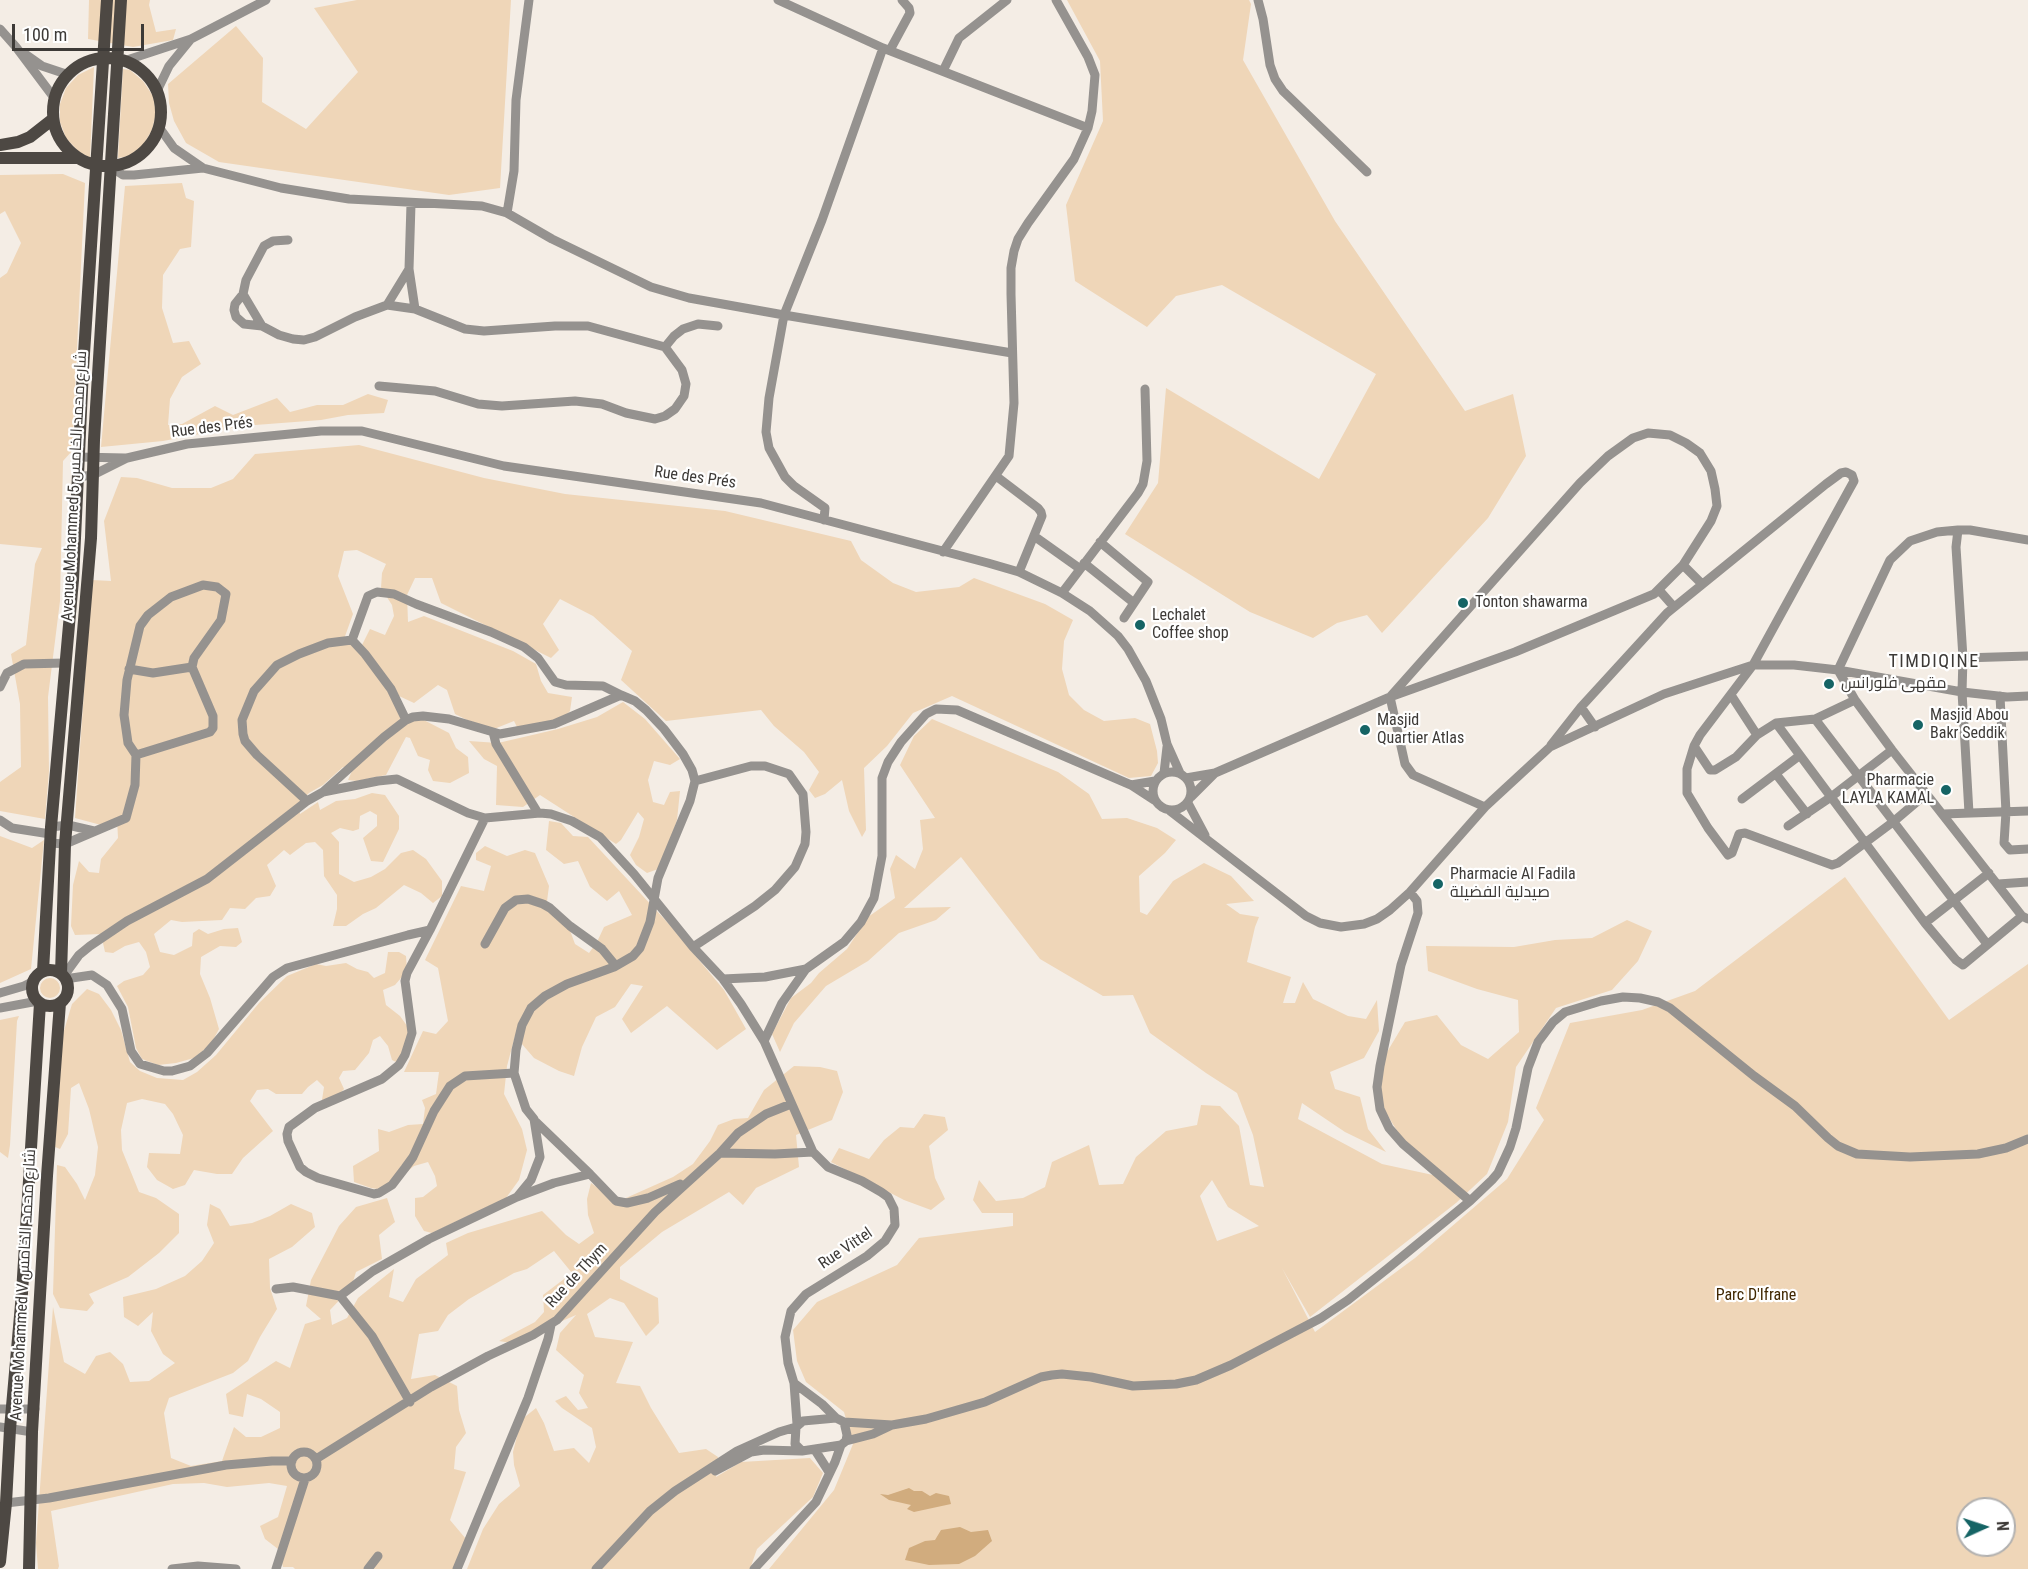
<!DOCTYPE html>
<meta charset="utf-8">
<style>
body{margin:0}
#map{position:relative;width:2028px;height:1569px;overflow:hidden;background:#f4ede5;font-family:"Roboto Condensed",sans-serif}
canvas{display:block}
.north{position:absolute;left:1956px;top:1497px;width:60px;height:60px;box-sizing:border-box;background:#fff;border:2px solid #b1b0af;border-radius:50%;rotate:87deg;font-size:16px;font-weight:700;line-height:24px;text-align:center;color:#3d3a37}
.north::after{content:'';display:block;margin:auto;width:21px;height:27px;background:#156465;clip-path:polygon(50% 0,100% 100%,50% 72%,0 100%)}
.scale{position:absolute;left:12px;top:24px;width:132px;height:27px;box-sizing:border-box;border:3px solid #3d3a37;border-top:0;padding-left:8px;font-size:18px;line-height:21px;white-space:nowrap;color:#3d3a37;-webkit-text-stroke:4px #fff;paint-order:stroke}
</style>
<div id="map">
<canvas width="2028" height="1569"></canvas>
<div class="north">N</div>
<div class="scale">100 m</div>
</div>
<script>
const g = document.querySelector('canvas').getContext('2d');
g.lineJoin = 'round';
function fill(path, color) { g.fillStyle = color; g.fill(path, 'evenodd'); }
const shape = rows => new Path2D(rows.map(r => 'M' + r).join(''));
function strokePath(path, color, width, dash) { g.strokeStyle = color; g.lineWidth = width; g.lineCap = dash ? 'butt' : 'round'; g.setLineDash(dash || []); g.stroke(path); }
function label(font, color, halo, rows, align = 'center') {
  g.font = font + ' "Roboto Condensed",Cairo,sans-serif'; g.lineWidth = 4.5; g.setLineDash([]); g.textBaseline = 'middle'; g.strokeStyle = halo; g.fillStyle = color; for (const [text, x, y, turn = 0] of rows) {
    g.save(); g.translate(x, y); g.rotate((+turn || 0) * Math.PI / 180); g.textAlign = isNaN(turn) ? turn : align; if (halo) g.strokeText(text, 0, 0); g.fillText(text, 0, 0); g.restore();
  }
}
const green = shape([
 [89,0,150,0,149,5,156,32,176,29,173,40,133,47,88,39],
 [357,0,511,0,500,188,449,195,219,162,186,143,174,121,169,103,168,84,236,26,263,58,262,102,306,129,358,72,314,8],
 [1067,0,1249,0,1251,4,1243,60,1335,221,1465,411,1513,394,1526,456,1488,518,1382,633,1367,615,1337,623,1313,638,1250,612,1125,534,1158,483,1166,388,1319,479,1376,374,1222,285,1176,296,1147,327,1075,281,1066,205,1103,121,1100,61],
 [94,67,90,158,78,151,66,138,60,122,60,104,66,88,78,75],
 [123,69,130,70,143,81,153,96,156,113,152,130,143,145,129,156,118,158],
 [63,174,85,183,72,451,63,461,60,601,48,697,49,771,45,819,0,811,0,782,21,767,20,704,11,654,26,645,35,564,42,548,0,544,0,278,7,273,21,243,5,211,0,214,0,175],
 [182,183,186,198,194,201,191,247,180,249,163,275,162,308,173,343,189,341,201,364,182,377,170,399,168,425,182,424,215,406,233,415,277,398,290,412,317,405,343,405,368,394,388,400,384,413,348,415,321,420,242,426,163,441,101,447,125,186],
 [359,445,484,478,565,494,725,511,851,541,861,560,893,583,916,592,959,587,974,578,1045,604,1073,620,1064,641,1062,669,1069,695,1084,710,1104,721,1135,718,1150,724,1157,751,1158,763,1151,776,1129,778,952,696,913,713,887,746,864,768,866,830,862,837,849,811,842,780,825,794,815,798,809,790,819,772,804,752,774,726,761,710,666,721,621,680,632,651,593,616,560,599,543,624,559,650,551,658,441,603,432,578,415,578,407,595,408,622,424,616,513,651,536,664,541,681,548,693,572,697,570,711,560,721,518,729,514,721,494,729,467,720,455,714,447,690,438,685,414,703,399,696,405,714,418,717,449,733,456,748,468,757,469,773,450,783,433,781,428,770,430,760,418,756,410,738,406,737,386,775,357,781,348,780,352,771,343,767,323,785,309,793,299,803,300,814,318,802,320,810,336,801,355,799,372,793,385,795,399,816,399,829,383,862,371,861,363,838,377,826,377,815,370,811,360,816,359,829,353,831,340,828,331,833,339,842,339,874,354,882,371,877,385,869,401,853,413,850,426,859,442,881,442,896,433,903,421,893,404,885,376,908,363,914,346,926,333,926,337,909,337,895,324,876,323,850,315,842,306,843,290,855,284,850,267,865,276,886,270,896,256,898,245,909,230,908,222,920,182,922,171,920,154,934,160,952,174,955,192,946,193,933,199,929,208,934,224,929,238,928,242,942,236,947,220,946,201,957,200,974,210,998,219,1029,211,1044,194,1058,176,1063,158,1065,142,1059,136,1048,128,1007,117,986,124,981,143,975,150,967,146,952,139,942,125,946,113,953,105,952,101,934,75,935,71,926,73,885,79,861,89,872,99,873,101,859,118,838,117,819,101,825,75,818,92,580,111,581,104,521,121,477,137,478,172,488,211,488,233,479,255,454],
 [357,550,386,564,382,573,381,588,392,605,394,616,385,635,370,629,361,647,344,639,353,614,338,576,344,551],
 [623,702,645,719,680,759,670,765,654,761,648,780,653,802,664,805,670,792,680,791,677,820,661,868,647,873,636,865,630,855,639,837,644,819,638,812,621,840,616,844,540,795,523,807,496,805,497,766,484,759,469,741,498,743,558,729,597,717],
 [932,719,1058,772,1089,794,1102,819,1127,818,1157,828,1176,840,1165,853,1139,876,1140,912,1147,915,1173,881,1204,863,1231,876,1254,901,1226,904,1240,914,1259,917,1255,927,1247,962,1291,977,1283,1003,1295,1003,1303,982,1313,999,1348,1016,1366,1019,1377,1000,1379,1031,1364,1058,1330,1072,1335,1089,1360,1097,1368,1129,1386,1152,1345,1132,1302,1103,1298,1119,1382,1164,1433,1175,1407,1147,1383,1108,1378,1082,1384,1057,1405,1022,1437,1015,1461,1045,1488,1059,1519,1032,1518,1000,1477,989,1428,971,1426,946,1514,947,1555,940,1592,938,1627,920,1652,931,1638,961,1612,990,1556,1008,1516,1067,1508,1122,1487,1174,1456,1203,1310,1317,1282,1268,1315,1332,1415,1258,1507,1179,1544,1120,1536,1108,1570,1023,1642,1010,1695,991,1845,877,1949,1020,2028,964,2028,1569,769,1569,834,1490,853,1444,844,1412,806,1382,797,1361,793,1330,817,1302,897,1265,919,1238,1013,1226,1013,1213,982,1213,973,1200,979,1180,996,1201,1023,1198,1045,1187,1052,1162,1089,1145,1099,1185,1123,1184,1136,1157,1166,1131,1197,1125,1201,1105,1220,1106,1239,1126,1250,1185,1264,1187,1253,1135,1237,1093,1206,1073,1150,1033,1133,995,1103,996,1040,959,961,857,904,908,951,907,936,920,899,933,868,961,826,986,794,1023,780,1052,772,1034,791,998,811,983,819,973,847,949,868,917,895,898,890,869,896,855,915,869,923,849,920,820,935,818,900,765,914,736],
 [1212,1180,1228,1207,1259,1226,1217,1241,1200,1196],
 [1968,1509,2004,1509,2004,1545,1968,1545],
 [549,821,561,823,573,836,588,837,668,923,724,990,746,1029,717,1050,667,1006,631,1033,622,1019,643,986,631,984,615,1007,596,1017,582,1047,574,1076,559,1071,534,1058,515,1036,507,1066,504,1094,522,1129,527,1150,519,1180,506,1198,432,1233,424,1231,415,1216,415,1198,423,1197,437,1186,435,1176,428,1162,414,1166,384,1190,371,1188,354,1182,353,1166,379,1151,378,1129,389,1132,408,1125,423,1124,425,1108,422,1100,436,1094,439,1072,404,1072,423,1031,436,1034,448,1021,438,968,425,960,461,886,484,891,491,866,476,860,476,853,485,846,507,856,525,850,535,853,549,886,546,909,568,925,575,944,589,953,597,942,604,927,632,915,619,891,607,901,590,887,578,861,564,864,546,850],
 [0,836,32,848,44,840,31,969,0,983],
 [388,952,399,952,406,956,407,971,395,985,383,990,386,1005,400,1016,410,1030,398,1063,392,1060,388,1046,380,1036,373,1040,369,1053,355,1070,343,1071,339,1078,344,1089,336,1098,322,1100,324,1087,317,1080,308,1087,302,1094,276,1094,268,1089,257,1090,250,1101,273,1131,243,1158,232,1174,217,1174,194,1170,185,1185,173,1189,157,1180,147,1167,149,1153,180,1154,183,1135,173,1114,165,1104,142,1099,127,1103,121,1130,122,1150,139,1192,156,1198,179,1214,179,1233,159,1253,128,1277,89,1294,94,1303,87,1311,60,1308,53,1294,57,1165,65,1167,77,1184,85,1200,95,1175,98,1147,89,1109,79,1083,71,1088,68,1134,60,1149,55,1147,63,1034,72,1004,87,989,99,994,111,1010,121,1030,130,1062,140,1071,157,1078,183,1080,197,1072,216,1055,259,1003,287,976,316,964,326,966,346,963,357,969,368,972,374,978,385,973],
 '40 988a10 10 0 1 1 20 0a10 10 0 1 1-20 0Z',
 [19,1016,17,1021,10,1145,8,1158,0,1152,0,1020],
 [794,1066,820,1067,837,1071,843,1092,832,1120,796,1135,799,1167,756,1188,743,1205,729,1192,662,1232,620,1267,620,1279,658,1298,659,1323,646,1336,624,1303,610,1298,587,1314,595,1337,633,1342,616,1383,640,1386,651,1408,679,1453,706,1449,718,1457,716,1477,741,1462,810,1458,823,1473,813,1497,757,1549,750,1569,467,1569,483,1529,499,1504,520,1486,514,1465,513,1452,521,1420,536,1408,544,1423,554,1451,574,1448,589,1463,596,1447,592,1428,562,1408,555,1401,566,1396,578,1410,588,1408,579,1393,584,1375,556,1350,560,1333,576,1315,511,1343,499,1341,535,1322,544,1312,543,1295,572,1273,554,1251,527,1269,514,1273,469,1299,448,1315,438,1331,419,1334,411,1379,435,1375,457,1386,459,1410,466,1433,456,1447,454,1469,466,1472,450,1520,466,1539,453,1569,295,1569,293,1567,283,1567,278,1549,265,1539,260,1526,278,1517,287,1486,269,1483,227,1487,204,1483,173,1484,51,1511,59,1566,58,1569,38,1569,36,1543,53,1307,64,1362,85,1374,96,1356,110,1352,123,1364,130,1382,149,1381,175,1363,163,1354,151,1331,153,1312,138,1326,124,1317,123,1297,156,1289,185,1276,202,1261,214,1243,207,1225,210,1204,220,1209,230,1226,252,1223,270,1216,291,1204,312,1213,315,1227,292,1247,269,1259,270,1288,277,1309,260,1337,248,1361,233,1373,169,1398,164,1413,171,1458,191,1466,222,1461,234,1427,246,1437,261,1437,280,1428,280,1412,261,1399,247,1394,243,1417,229,1414,226,1394,276,1361,290,1368,305,1324,321,1319,306,1306,311,1280,339,1226,356,1207,387,1198,395,1222,379,1235,382,1259,356,1272,351,1288,330,1310,332,1325,347,1318,358,1298,394,1269,389,1297,403,1302,416,1279,448,1255,446,1243,468,1233,542,1211,566,1235,579,1244,594,1233,588,1215,587,1199,591,1183,617,1202,673,1177,693,1164,710,1141,718,1125,734,1119,748,1118,764,1090],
 [924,1114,945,1117,948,1130,929,1146,935,1178,945,1199,931,1210,904,1200,831,1162,839,1148,869,1159,884,1140,900,1127,914,1128]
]);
const water = shape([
 [909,1488,914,1491,922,1491,930,1496,936,1493,949,1496,951,1504,914,1512,907,1509,911,1505,889,1500,880,1494,888,1495],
 [960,1527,971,1532,988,1530,992,1541,975,1556,959,1564,929,1565,905,1560,909,1548,925,1541,935,1540,941,1530]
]);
const minor = shape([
 [778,0,883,48,1088,128],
 [1258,0,1263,19,1270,65,1275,79,1283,91,1367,172],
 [0,29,16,47,55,99],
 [883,48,822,220,784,315,1012,353],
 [890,50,910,13,909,8,902,0],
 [25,54,42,66,69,75],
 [124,61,191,39,266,0],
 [943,71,959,38,1007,0],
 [157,91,169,66,191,39],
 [159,127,174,148,203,168],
 [111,167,123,175,134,175,203,168,281,188,349,199,482,206,507,213,552,239,651,287,689,298,784,315,769,398,766,432,769,448,785,477,794,486,825,508,824,520],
 [507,213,514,171,516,100,529,0],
 [288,240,273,241,264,246,246,280,243,294,262,326,279,335,293,339,304,340,315,337,355,317,387,305,415,309,465,329,484,331,555,326,588,326,665,347,682,370,686,384,684,396,675,409,665,416,655,419,626,413,602,404,575,401,502,406,478,404,435,391,379,386],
 [409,269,415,309],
 [243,294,235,304,234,310,236,317,244,324,262,326],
 [387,305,409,269,411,204],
 [665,347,674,336,683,329,698,324,718,326],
 [78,457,125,458],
 [996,476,1038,508,1041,512,1042,516,1019,572],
 [77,477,93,475,127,458,187,444,321,431,362,431,504,466,761,503,988,563,1019,572,1062,593,1090,611,1118,636,1128,649,1146,681,1161,719,1167,744,1180,773],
 [1958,530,1956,547,1963,658,1962,692,1969,813],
 [1034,536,1079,568],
 [2028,540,1970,530,1958,530,1937,532,1910,541,1890,560,1838,670,1962,692,2007,697,2028,696],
 [1100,542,1148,582,1124,618],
 [943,552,1009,456,1014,403,1011,294,1011,268,1014,251,1018,239,1028,223,1074,159,1088,128,1092,111,1095,75,1088,57,1056,0],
 [1084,563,1134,603],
 [1683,565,1702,584],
 [203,585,217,587,226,594,221,620,194,658,192,667,213,716,213,728,210,732,136,755,128,743,124,715,127,680,140,626,148,615,171,597,203,585],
 [1659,590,1674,607],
 [1062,593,1138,493,1143,484,1147,461,1145,389],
 [352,640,368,596,377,592,394,594,416,604,491,632,524,647,538,658,555,682,566,685,603,686,621,695],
 [1963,658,2028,656],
 [129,669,153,673,192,667],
 [0,687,7,673,24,664,64,663],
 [1731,695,1757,735],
 [2000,696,2006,812,2004,843,2010,850,2028,849],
 [1581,707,1595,727],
 [1815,719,1987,944],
 [1776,723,1831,797,1788,826],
 [493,732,496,744,538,813],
 [1551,745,1581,707,1667,613,1826,484,1841,473,1846,472,1852,475,1854,481,1849,490,1753,665,1700,735,1694,746,1687,769,1687,793,1708,828,1728,855,1732,853,1739,834,1745,833,1832,865,1838,863,1893,822,1926,794],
 [1694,746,1710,770,1715,770,1736,757,1757,735,1776,723,1815,719,1855,700],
 [1892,750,1831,797,1925,923,1956,960,1963,965,2022,916],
 '1153 791a19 19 0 1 1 38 0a19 19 0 1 1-38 0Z',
 [1164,773,1167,747],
 [1776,774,1807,814],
 [1186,778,1215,773,1390,697,1515,652,1654,594,1683,565,1711,521,1717,506,1715,489,1711,471,1700,453,1686,443,1670,435,1648,433,1633,438,1608,456,1580,483,1390,697,1405,764,1413,775,1485,807],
 [1131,785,1155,781],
 [324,791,384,737,406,720,413,717,423,716,449,719,500,734,554,724,621,695,635,701,646,710,664,729,683,754,692,770,695,781,690,801,658,878,650,922,640,948,633,956,614,967,567,984,545,996,531,1008,522,1025,516,1050,514,1073,526,1109,534,1119,540,1157,531,1180,517,1197],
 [1191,797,1215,773],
 [1742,799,1799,756],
 [307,801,257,755,245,741,243,734,242,720,254,691,277,665,299,654,328,643,352,640,365,654,391,689,406,720],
 [1188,803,1205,835],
 [1170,811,1306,916,1320,923,1341,927,1364,924,1377,919,1390,910,1410,892,1485,807,1550,747,1664,694,1753,665,1794,665,1838,670,1855,700,1892,750,2022,916,2028,919],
 [1943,814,2028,811],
 [0,820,12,828,50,834],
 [51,827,68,825,94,831],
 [50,843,65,844,126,818,135,785,136,755],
 [1998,884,2028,882],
 [1410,892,1417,901,1418,913,1401,965,1380,1066,1377,1087,1380,1109,1389,1128,1403,1144,1470,1201],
 [1925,923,1989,873],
 [430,930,407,973,405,981,412,1033,405,1055,399,1065,382,1079,315,1108,289,1127,287,1134,288,1141,300,1167,306,1172,318,1178,374,1194,379,1193,392,1185,405,1168,413,1157,434,1111,450,1086,465,1076,514,1073],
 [485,944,505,908,516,900,528,899,543,904,550,908,570,926,602,949,616,966],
 [693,947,755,906,775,890,795,867,805,844,806,832,803,794,789,774,765,766,751,766,695,781],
 [63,977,79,955,90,946,127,921,207,879,307,801,323,792,378,781,397,779,468,813,485,818,540,813,551,814,572,821,600,837,634,874,693,947,723,979,741,1004,764,1041,813,1152,828,1167,862,1181,881,1192,888,1197,894,1209,895,1225,885,1241,867,1256,806,1294,791,1311,785,1337,788,1363,794,1383,797,1424],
 [65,979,92,975,107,985,122,1009,131,1051,140,1064,164,1071,172,1071,190,1066,207,1053,273,977,287,968,408,935,430,930,485,818],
 [723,979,765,977,806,969],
 [0,993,24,986,34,981],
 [0,1008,38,1001],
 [764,1041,782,1003,806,969,844,942,861,922,874,898,882,856,882,778,888,762,901,742,926,714,936,709,957,710,1131,785,1154,800],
 [536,1122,590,1174],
 [720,1153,775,1154,813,1152],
 [276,1289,293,1287,340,1296,372,1336,410,1402],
 [340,1296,373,1271,429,1239,517,1197,554,1183,590,1174,616,1201,627,1203,648,1198,680,1184],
 [794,1383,822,1404,836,1418],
 [0,1409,35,1409],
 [844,1422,847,1435,846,1441,841,1445,802,1451,795,1444,796,1427,803,1421,836,1418,844,1422,892,1425,926,1419,985,1402,1041,1377,1052,1375,1062,1374,1091,1377,1133,1386,1176,1384,1196,1380,1231,1365,1321,1318,1348,1300,1387,1269,1470,1201,1492,1180,1498,1173,1510,1147,1516,1128,1528,1068,1538,1042,1553,1022,1565,1012,1601,1001,1623,997,1640,998,1658,1002,1670,1008,1754,1076,1795,1106,1828,1138,1838,1146,1857,1154,1910,1157,1978,1154,2006,1148,2028,1139],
 [0,1427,32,1432],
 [846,1441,873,1434,892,1425],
 [815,1450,829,1472],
 '291 1465a13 13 0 1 1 26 0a13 13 0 1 1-26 0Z',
 [316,1459,431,1387,488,1356,533,1335,557,1320,655,1212,720,1153,738,1133,766,1114,791,1104],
 [715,1471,751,1452,764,1450,802,1451],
 [6,1503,49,1498,226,1465,272,1461,292,1461],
 [172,1569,198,1566,236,1569],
 [276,1569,305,1479],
 [368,1569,378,1556],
 [457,1569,528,1398,548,1339,551,1325],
 [596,1569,650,1511,675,1491,737,1451,779,1432,796,1427],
 [754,1569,816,1502,835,1462,841,1445]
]);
const major = shape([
 '53 112a54 54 0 1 1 108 0a54 54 0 1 1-108 0Z',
 [0,145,18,142,30,137,53,119],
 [0,158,78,158],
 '32 988a18 18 0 1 1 36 0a18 18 0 1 1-36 0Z',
 [43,971,51,827,73,580,83,369,107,0],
 [61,974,65,844,91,538,94,440,121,0],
 [0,1562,6,1503,10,1429,22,1293,40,1003],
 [29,1569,32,1432,47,1176,60,1003]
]);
const markers = [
 [1463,603,6,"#156465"],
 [1140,625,6,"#156465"],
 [1829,684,6,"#156465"],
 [1918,725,6,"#156465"],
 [1365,730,6,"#156465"],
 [1946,790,6,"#156465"],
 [1438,884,6,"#156465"]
];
const streetNames = [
 ["Rue des Prés",212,428,-7],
 ["Rue des Prés",695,478,8],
 ["Avenue Mohammed 5 شارع محمد الخامس",75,486,-87],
 ["Rue Vittel",846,1249,-34],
 ["Rue de Thym",577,1276,-47],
 ["Avenue Mohammed V شارع محمد الخامس",24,1285,-87]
];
const poiNames = [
 ["Tonton shawarma",1475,603],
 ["Lechalet",1152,616],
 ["Coffee shop",1152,634],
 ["مقهى فلورانس",1841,684],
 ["Masjid Abou",1930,716],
 ["Bakr Seddik",1930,734],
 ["Masjid",1377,721],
 ["Quartier Atlas",1377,739],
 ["Pharmacie",1934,781,"right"],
 ["LAYLA KAMAL",1934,799,"right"],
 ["Pharmacie Al Fadila",1450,875],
 ["صيدلية الفضيلة",1450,893]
];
const parkNames = [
 ["Parc D'Ifrane",1756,1296]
];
const neighbourhoodNames = [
 ["TIMDIQINE",1934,662]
];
fill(green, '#efd6b8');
fill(water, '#d1ac7e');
strokePath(minor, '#95928f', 9);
strokePath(major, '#4d4843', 12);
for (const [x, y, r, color] of markers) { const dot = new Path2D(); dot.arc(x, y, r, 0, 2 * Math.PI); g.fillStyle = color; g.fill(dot); strokePath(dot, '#fff', 2); }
label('16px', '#3d3a37', '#fff', streetNames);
label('16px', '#3d3a37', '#fff', poiNames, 'left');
label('16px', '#412802', '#fff', parkNames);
g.letterSpacing = '1.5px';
label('18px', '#3d3a37', '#fff', neighbourhoodNames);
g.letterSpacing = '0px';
</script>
